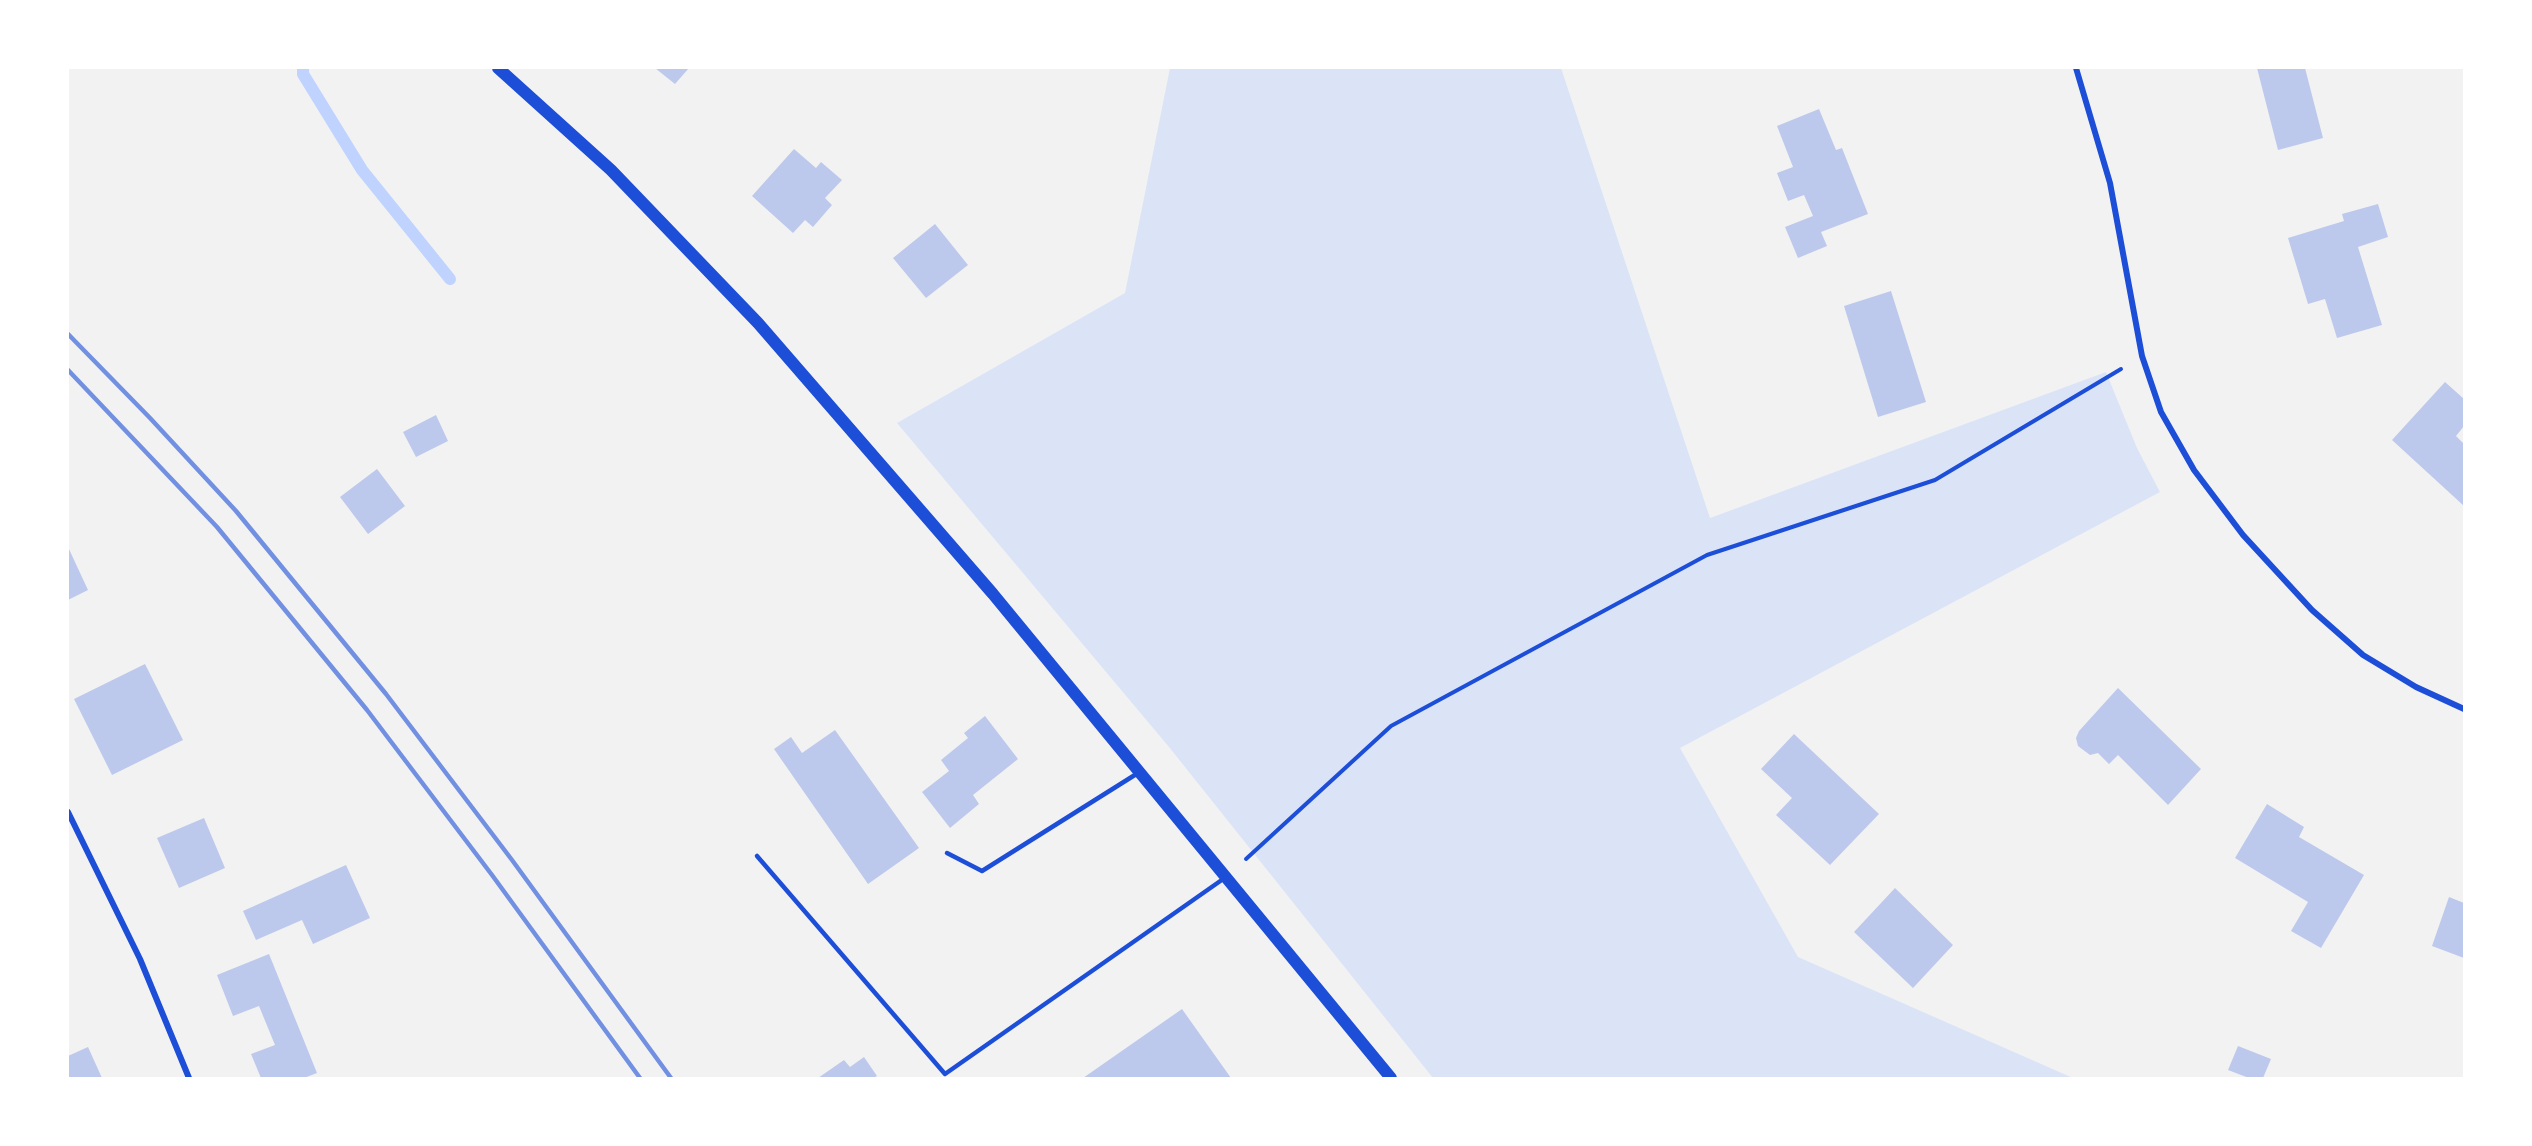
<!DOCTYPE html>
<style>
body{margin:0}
#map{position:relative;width:2532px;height:1146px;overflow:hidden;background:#f2f2f2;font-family:"Crimson Pro",serif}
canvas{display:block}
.frame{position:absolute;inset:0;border:69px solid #fff;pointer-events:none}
</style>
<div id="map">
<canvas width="2532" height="1146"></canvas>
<div class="frame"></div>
</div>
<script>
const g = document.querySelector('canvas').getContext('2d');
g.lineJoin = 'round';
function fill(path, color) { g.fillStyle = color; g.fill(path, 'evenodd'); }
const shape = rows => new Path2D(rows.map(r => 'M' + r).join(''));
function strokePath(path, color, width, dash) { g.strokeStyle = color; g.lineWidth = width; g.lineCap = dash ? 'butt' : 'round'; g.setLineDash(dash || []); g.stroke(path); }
const green = shape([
 [1170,68,1561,68,1710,518,2106,372,2137,448,2160,492,1680,748,1798,957,2073,1078,1433,1078,1169,747,897,423,1125,293]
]);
const stream = shape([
 [303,68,303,74,362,170,450,279]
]);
const building = shape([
 [655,68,689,68,675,84],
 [2257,68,2305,68,2323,138,2278,150],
 [1819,109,1836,150,1842,148,1868,214,1821,232,1827,246,1798,258,1785,227,1813,216,1804,195,1788,201,1777,173,1793,167,1777,126],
 [794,149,816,168,821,162,842,180,825,198,832,205,813,227,805,220,793,233,752,196],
 [2378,204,2388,237,2358,247,2382,325,2337,338,2325,299,2308,304,2288,238,2344,221,2342,214],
 [935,224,968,265,926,298,893,258],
 [1891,291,1926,402,1878,417,1844,306],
 [2445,382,2464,399,2464,426,2456,436,2464,444,2464,506,2392,440],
 [436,415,448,441,416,457,403,432],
 [377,469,405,506,368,534,340,497],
 [68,547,88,590,68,600],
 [145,664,183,740,112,775,74,699],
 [2118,688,2201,769,2168,805,2118,755,2109,764,2098,753,2090,755,2078,746,2076,738,2079,731],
 [985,716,1018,759,973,795,979,804,950,828,922,792,949,771,941,760,968,738,964,733],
 [835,730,919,848,868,884,774,749,791,737,802,753],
 [1794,734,1879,814,1830,865,1776,815,1792,798,1761,769],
 [2267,804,2304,827,2299,837,2364,875,2321,948,2291,931,2308,902,2235,858],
 [204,818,225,868,179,888,157,838],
 [346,865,370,918,313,944,302,920,256,940,243,911],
 [1895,888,1953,945,1913,988,1854,932],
 [2449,897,2464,903,2464,958,2432,946],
 [269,954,317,1073,304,1078,261,1078,251,1054,275,1045,259,1006,233,1016,217,975],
 [1182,1009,1231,1078,1083,1078],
 [2238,1046,2271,1059,2263,1078,2249,1078,2228,1070],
 [88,1047,102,1078,68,1078,68,1056],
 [864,1057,877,1076,873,1078,818,1078,844,1060,850,1067]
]);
const path = shape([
 [1246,859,1391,726,1707,555,1935,480,2121,369]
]);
const service = shape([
 [947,853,982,871,1138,773],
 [757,856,945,1074,1226,877]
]);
const minor = shape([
 [2076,68,2110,183,2142,356,2161,412,2194,470,2243,535,2312,610,2363,655,2416,687,2464,709],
 [68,812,140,959,189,1078]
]);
const secondary = shape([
 [498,68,611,170,758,323,993,594,1391,1078]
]);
const rail = shape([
 [68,334,150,418,236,511,386,694,512,860,671,1078],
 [68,370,217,527,367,710,492,875,640,1078]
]);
fill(green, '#dbe4f7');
strokePath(stream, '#bfd3fe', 12);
fill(building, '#bdc9ec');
strokePath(path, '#1d4ed8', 4);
strokePath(service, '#1d4ed8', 4.5);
strokePath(minor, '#1d4ed8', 6);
strokePath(secondary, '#1d4ed8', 12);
strokePath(rail, '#7290e2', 4.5);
</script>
